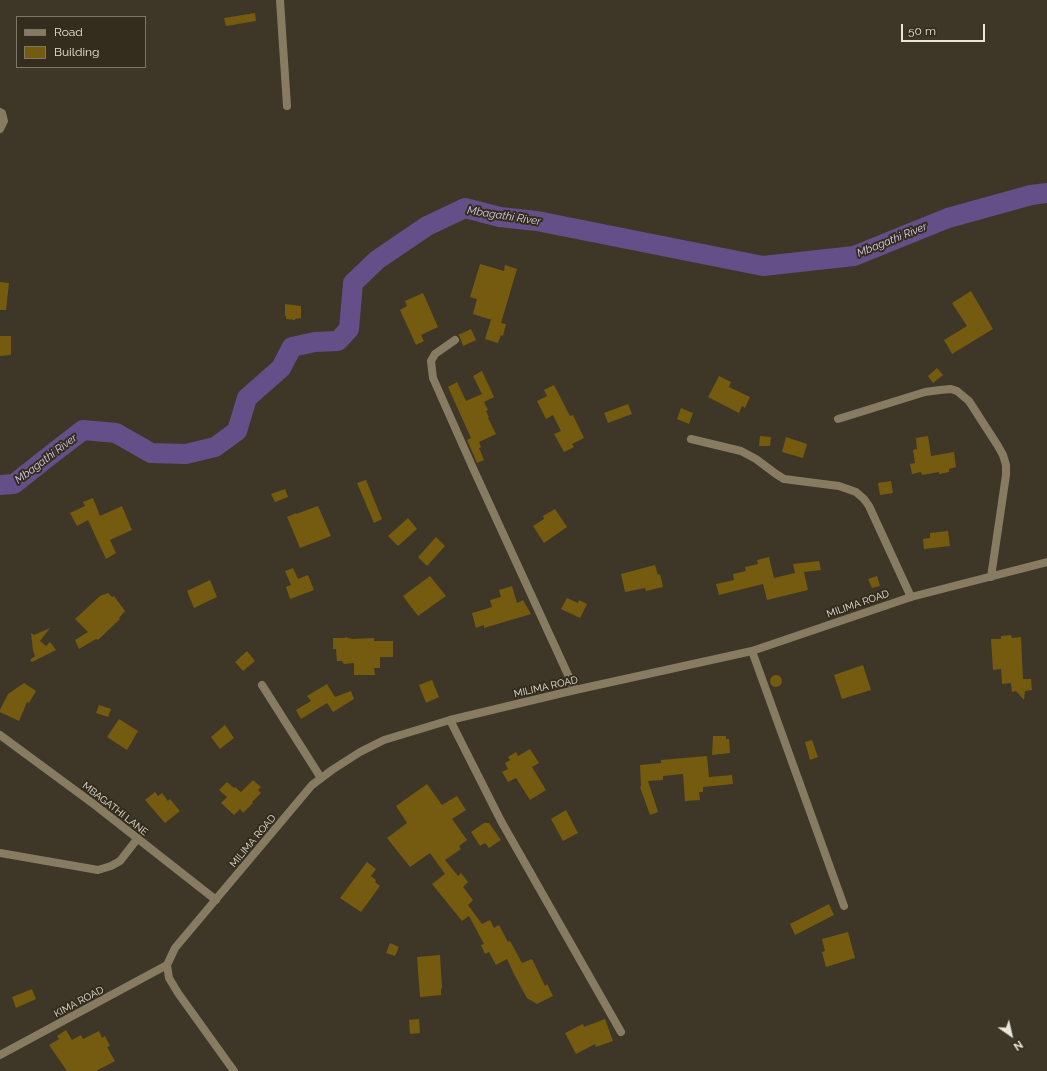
<!DOCTYPE html>
<style>
body{margin:0}
#map{position:relative;width:1047px;height:1071px;overflow:hidden;background:#3e3727;font-family:Raleway,sans-serif}
canvas{display:block}
.legend{position:absolute;left:16px;top:16px;width:130px;height:52px;box-sizing:border-box;background:#342d1d;border:1px solid #7c7769;margin:0;padding:5px 7px;list-style:none;font-size:12px;color:#e9e5db}
.legend li{display:flex;align-items:center;gap:8px;height:20px}
.legend b{width:20px;border:1px solid #7c7769}
.north{position:absolute;left:991px;top:1015px;width:40px;height:40px;-webkit-text-stroke:3px #342d1d;paint-order:stroke;rotate:146deg;font-size:11px;font-weight:700;line-height:16px;text-align:center;color:#e9e5db}
.north::after{content:'';display:block;margin:auto;width:14px;height:18px;background:#e9e5db;clip-path:polygon(50% 0,100% 100%,50% 72%,0 100%)}
.scale{position:absolute;left:901px;top:24px;width:84px;height:18px;box-sizing:border-box;border:2px solid #e9e5db;border-top:0;padding-left:5px;font-size:12px;line-height:14px;white-space:nowrap;color:#e9e5db;-webkit-text-stroke:3px #342d1d;paint-order:stroke}
</style>
<div id="map">
<canvas width="1047" height="1071"></canvas>
<ul class="legend">
<li><b style="height:5px;background:#877c61"></b>Road</li>
<li><b style="height:11px;background:#745b0f"></b>Building</li>
</ul>
<div class="north">N</div>
<div class="scale">50 m</div>
</div>
<script>
const g = document.querySelector('canvas').getContext('2d');
g.lineJoin = 'round';
const shape = rows => new Path2D(rows.map(r => 'M' + r).join(''));
function strokePath(path, color, width, dash) { g.strokeStyle = color; g.lineWidth = width; g.lineCap = dash ? 'butt' : 'round'; g.setLineDash(dash || []); g.stroke(path); }
function fill(path, color) { g.fillStyle = color; g.fill(path, 'evenodd'); }
function label(font, color, halo, rows, align = 'center') {
  g.font = font + ' Raleway,sans-serif'; g.lineWidth = 4; g.setLineDash([]); g.textBaseline = 'middle'; g.strokeStyle = halo; g.fillStyle = color; for (const [text, x, y, turn = 0] of rows) {
    g.save(); g.translate(x, y); g.rotate((+turn || 0) * Math.PI / 180); g.textAlign = isNaN(turn) ? turn : align; if (halo) g.strokeText(text, 0, 0); g.fillText(text, 0, 0); g.restore();
  }
}
const river = shape([
 [0,485,14,484,48,457,83,430,116,433,151,453,186,454,215,447,237,431,247,398,281,368,292,347,315,342,338,341,349,329,353,283,377,260,427,226,465,208,500,217,537,221,763,266,854,256,948,218,1031,195,1047,193]
]);
const building = shape([
 [255,13,256,21,226,26,224,18],
 [480,264,504,271,505,265,517,269,501,323,506,324,503,336,501,335,498,343,485,339,491,320,492,320,473,314,477,299,470,297],
 [0,282,9,283,6,310,0,310],
 [971,291,993,329,952,354,944,340,967,326,952,303],
 [423,293,438,327,421,335,424,341,416,345,400,310,407,306,405,301],
 [285,304,301,306,301,318,295,319,295,320,286,319,286,316,285,316],
 [471,329,476,340,463,346,460,337,458,335],
 [0,336,11,336,11,355,0,356],
 [937,368,943,375,933,383,928,376],
 [482,371,494,397,484,402,488,410,486,411,489,417,488,418,496,434,479,442,481,447,479,448,484,460,477,463,467,440,471,438,448,387,457,382,466,401,482,394,473,376],
 [719,376,731,382,729,387,750,397,745,408,742,406,739,413,708,397],
 [554,385,570,416,573,415,584,438,572,444,574,447,564,452,554,434,561,431,553,415,546,419,537,401,547,396,544,390],
 [628,404,632,414,608,423,604,413],
 [681,408,693,413,689,424,677,419],
 [760,436,771,437,770,446,759,446],
 [928,436,931,456,954,452,956,467,949,469,949,472,939,474,939,472,922,475,921,472,912,474,910,464,915,463,913,450,917,449,916,438],
 [786,437,807,444,803,458,782,452],
 [366,480,382,519,374,523,357,483],
 [891,481,893,493,880,495,878,483],
 [285,489,288,497,275,502,271,494],
 [93,498,100,516,122,506,132,530,110,540,116,553,106,559,88,520,77,526,70,513,85,506,83,502],
 [318,506,331,536,300,548,287,517,296,513,296,514],
 [555,509,567,527,544,543,533,526,544,519,543,516],
 [408,518,417,529,398,546,388,536],
 [948,531,950,546,924,549,923,539,930,538,930,533],
 [436,537,445,546,427,566,418,557],
 [769,557,774,578,795,573,793,564,819,561,821,570,804,572,808,590,767,600,763,584,719,595,716,584,734,580,733,574,746,571,745,567,758,564,757,560],
 [655,565,658,575,660,574,663,587,646,591,645,588,625,592,621,574],
 [293,568,298,579,308,575,314,590,290,599,286,587,291,585,285,571],
 [430,576,446,596,418,616,403,596],
 [877,576,880,586,872,588,868,579],
 [210,580,217,597,194,608,187,591],
 [512,586,517,603,523,600,531,614,484,628,484,625,476,628,472,613,492,607,490,600,501,597,499,590],
 [108,593,112,597,114,596,125,611,119,618,120,619,98,640,96,639,79,649,75,640,88,632,75,619,100,596],
 [567,598,578,603,579,600,587,604,580,618,561,609],
 [50,628,40,641,46,646,50,642,56,650,32,662,30,660,35,656,33,650,31,633,34,635],
 [1011,635,1012,638,1021,637,1023,679,1031,679,1032,690,1025,691,1024,700,1016,691,1012,692,1011,683,1002,684,1001,669,993,670,991,639,1001,639,1001,636],
 [345,637,352,639,374,638,374,641,393,641,393,657,380,657,380,668,374,668,375,675,354,675,354,663,344,664,342,661,337,661,336,649,333,649,333,638,345,638],
 [247,651,255,661,243,671,235,662],
 [863,665,871,690,842,699,834,675],
 '770 681a6 6 0 1 1 12 0a6 6 0 1 1-12 0Z',
 [432,680,439,697,426,703,419,685],
 [24,683,36,691,29,703,27,702,19,721,0,712,0,710,8,694],
 [327,684,335,697,351,691,354,699,333,712,327,703,301,719,296,710,311,701,307,696],
 [99,705,111,709,108,717,96,713],
 [119,719,138,731,127,750,107,737],
 [225,725,234,738,220,749,211,737],
 [713,736,726,736,726,739,729,739,730,753,712,755],
 [812,740,818,757,810,760,805,742],
 [530,749,539,763,532,767,546,790,530,800,516,778,508,782,502,772,508,769,505,763,510,760,508,757,516,752,518,756],
 [707,756,709,777,732,775,733,784,703,787,703,792,699,792,700,800,685,801,683,774,663,776,663,780,648,781,658,812,650,815,640,787,641,786,640,765,661,763,661,760],
 [253,780,261,787,258,790,261,793,252,802,253,803,243,813,240,809,234,815,221,803,227,797,219,790,227,782,234,788,235,787,241,792],
 [427,784,442,805,457,796,466,810,452,819,467,840,459,846,461,849,445,860,458,876,461,873,468,882,463,887,473,900,468,905,482,924,490,920,494,928,499,925,508,942,510,941,522,963,532,959,545,986,547,984,553,996,537,1004,527,998,515,976,507,959,496,965,489,952,485,954,481,945,484,944,469,916,462,921,432,884,445,874,430,853,410,867,387,838,407,823,396,806],
 [155,792,158,796,162,793,168,801,170,799,180,811,165,823,145,800],
 [566,810,578,833,563,841,551,819],
 [484,823,489,823,501,840,489,848,485,843,480,846,471,832],
 [367,862,376,869,371,876,376,880,375,882,380,886,361,912,340,898],
 [829,904,834,915,795,935,790,924],
 [848,932,855,958,826,967,822,952,825,951,822,939],
 [390,943,399,947,395,956,386,953],
 [440,955,442,988,441,989,441,995,420,997,417,957],
 [32,989,36,999,16,1008,12,997],
 [419,1019,420,1033,410,1034,409,1020],
 [605,1019,613,1041,596,1047,595,1044,576,1054,565,1033,583,1024,584,1027],
 [66,1030,72,1040,81,1035,83,1039,99,1031,102,1038,105,1036,110,1046,107,1047,115,1061,96,1071,67,1071,49,1045,59,1039,57,1036]
]);
const street = shape([
 [280,0,287,106],
 [0,112,2,113,4,121,0,129],
 [455,340,435,354,431,361,433,378,472,466,575,690],
 [838,419,925,392,940,390,951,389,957,391,969,401,998,446,1003,455,1006,465,1006,475,991,577],
 [691,439,741,451,756,459,776,474,784,479,839,486,856,492,864,499,869,506,911,597],
 [752,651,844,906],
 [262,685,321,778],
 [450,720,501,821,621,1032],
 [0,735,95,805,216,900],
 [0,853,98,870,111,866,120,861,138,838],
 [0,1055,167,965],
 [234,1071,178,993,169,978,167,965,175,948,312,785,332,770,360,752,384,740,450,720,575,690,752,651,911,597,1047,562]
]);
const streetNames = [
 ["MILIMA ROAD",858,604,-19],
 ["MILIMA ROAD",546,687,-13],
 ["MBAGATHI LANE",115,809,38],
 ["MILIMA ROAD",253,841,-50],
 ["KIMA ROAD",79,1002,-28]
];
const waterNames = [
 ["Mbagathi River",504,216,9],
 ["Mbagathi River",892,240,-22],
 ["Mbagathi River",46,459,-37]
];
strokePath(river, '#644f89', 20);
fill(building, '#745b0f');
strokePath(street, '#877c61', 8);
label('10px', '#e9e5db', '#342d1d', streetNames);
label('italic 11px', '#dcd1f4', '#342d1d', waterNames);
</script>
